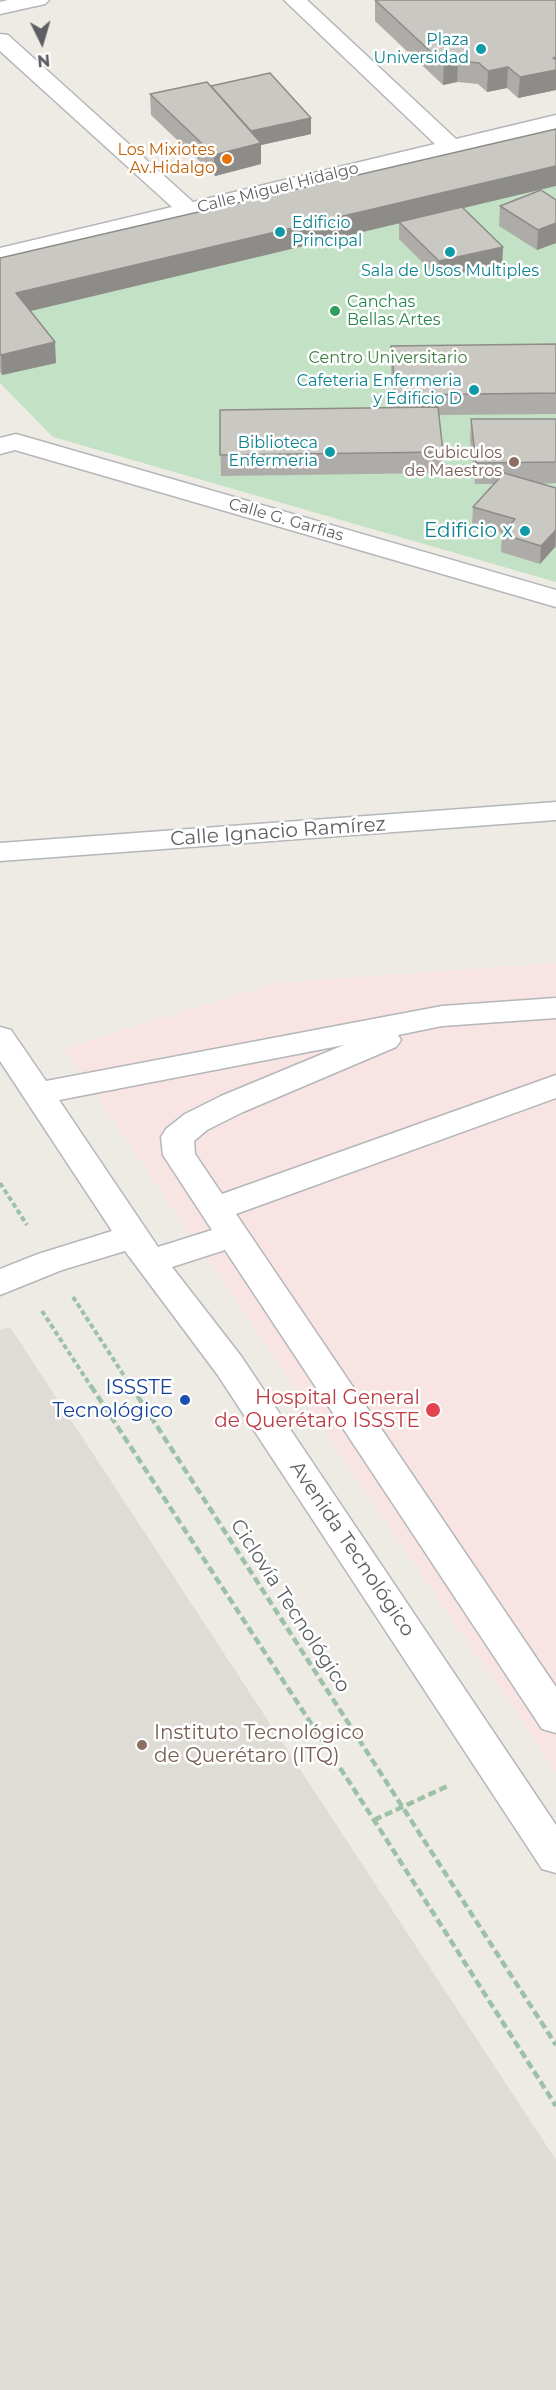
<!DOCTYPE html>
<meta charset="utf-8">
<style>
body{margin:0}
#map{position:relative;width:556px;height:2390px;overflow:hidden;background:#edebe4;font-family:Montserrat,sans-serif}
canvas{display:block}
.north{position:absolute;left:12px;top:12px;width:60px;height:60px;-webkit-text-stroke:4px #fff;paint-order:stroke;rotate:175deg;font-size:16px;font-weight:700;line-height:24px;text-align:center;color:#5c5f63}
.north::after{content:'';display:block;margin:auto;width:21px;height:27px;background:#5c5f63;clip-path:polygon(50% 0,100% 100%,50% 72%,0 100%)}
</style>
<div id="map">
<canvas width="556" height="2390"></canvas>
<div class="north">N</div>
</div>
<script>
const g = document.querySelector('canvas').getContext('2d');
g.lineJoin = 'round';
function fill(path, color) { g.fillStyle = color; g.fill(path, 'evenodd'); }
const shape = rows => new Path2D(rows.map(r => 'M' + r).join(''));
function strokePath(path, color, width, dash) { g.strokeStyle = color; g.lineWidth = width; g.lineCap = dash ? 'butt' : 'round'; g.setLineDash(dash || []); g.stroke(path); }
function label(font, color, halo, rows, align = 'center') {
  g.font = font + ' Montserrat,sans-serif'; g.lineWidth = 5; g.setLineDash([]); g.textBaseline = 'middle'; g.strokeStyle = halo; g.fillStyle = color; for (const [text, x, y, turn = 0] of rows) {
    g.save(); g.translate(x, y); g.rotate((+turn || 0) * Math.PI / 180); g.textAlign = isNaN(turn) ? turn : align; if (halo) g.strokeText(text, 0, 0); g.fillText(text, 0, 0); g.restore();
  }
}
const education = shape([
 [10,1327,556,2160,556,2390,0,2390,0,1330]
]);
const medical = shape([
 [556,963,556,1772,64,1048,277,983]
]);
const green = shape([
 [556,145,556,582,53,437,0,383,0,277]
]);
const pathFar1 = shape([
 [0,1183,27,1225],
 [73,1297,132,1388],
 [42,1311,92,1388]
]);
const path = shape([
 [91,1386,374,1820,556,2106],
 [131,1386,556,2045],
 [374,1820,450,1785]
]);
const minor = shape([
 [8,0,49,0,45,4,0,14,0,2,8,0],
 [284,0,307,0,456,139,556,115,556,129,0,262,0,248,172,207,0,51,0,34,8,35,193,202,435,144,284,0],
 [16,434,556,590,556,607,15,450,0,454,0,438,16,434],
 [556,802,556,820,0,861,0,843,556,802],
 [556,998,556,1018,442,1026,398,1035,401,1040,396,1047,243,1112,207,1130,194,1141,195,1154,222,1194,556,1075,556,1098,236,1214,556,1687,556,1733,542,1729,225,1250,172,1267,241,1356,556,1825,556,1873,542,1869,217,1374,125,1251,62,1270,0,1295,0,1269,38,1254,112,1231,0,1061,0,1027,11,1030,46,1081,442,1006,556,998],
 [344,1045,221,1096,185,1114,166,1129,161,1137,163,1155,212,1230,158,1247,59,1100,344,1045]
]);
const wall = shape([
 [375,0,556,0,556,90,518,98,507,88,487,92,478,84,457,82,443,85,375,21],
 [150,94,311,118,311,134,261,145,261,164,215,176,151,115],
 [556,200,556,243,537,250,499,226,500,206],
 [463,208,503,247,502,264,438,278,399,239,399,223,30,311,56,363,2,375,0,372,0,258],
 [556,344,556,414,439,415,443,452,442,473,221,476,220,410,394,408,391,367,391,346],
 [471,419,556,419,556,483,539,484,556,488,556,548,555,547,540,564,501,552,502,533,472,524,473,507,494,484,475,484,470,440]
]);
const shadedWall = shape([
 [556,57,556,90,518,98,520,77,553,58],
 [458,61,457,82,443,85,444,64],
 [508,67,507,88,487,92,488,71],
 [311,118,311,134,261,145,261,164,215,176,214,155,247,132],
 [556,166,556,186,18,314,16,293],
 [556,223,556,243,537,250,538,230],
 [503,247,502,264,438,278,439,261],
 [55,342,56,363,2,375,1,355],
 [556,530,555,547,540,564,541,546]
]);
const building = shape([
 [375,0,556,0,556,57,553,58,556,60,556,70,520,77,508,67,488,71,479,63,458,61,444,64,375,0],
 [270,73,311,118,251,131,211,86,270,73],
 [207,82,261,143,214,155,150,94,207,82],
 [556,129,556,166,16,293,55,342,1,355,0,353,0,258,556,129],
 [541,190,556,200,556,223,538,230,500,206,541,190],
 [462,207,503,247,439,261,399,222,462,207],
 [556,344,556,393,396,395,391,346,556,344],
 [438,407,443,452,220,455,220,410,438,407],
 [471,419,556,419,556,462,476,463,471,419],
 [504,473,556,488,556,530,541,546,502,534,515,519,473,507,504,473]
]);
const markers = [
 [481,49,6,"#0f9aa8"],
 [227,159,6,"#e8710a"],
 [280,232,6,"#0f9aa8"],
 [450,252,6,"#0f9aa8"],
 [335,311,6,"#2e9e5b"],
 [474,390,6,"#0f9aa8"],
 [330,452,6,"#0f9aa8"],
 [514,462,6,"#8d6e63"],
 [525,531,6,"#0f9aa8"],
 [185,1400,6,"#1a4fb4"],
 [433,1410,8,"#e0444e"],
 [142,1745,6,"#8d6e63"]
];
const farCulturenames = [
 ["Plaza",469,40],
 ["Universidad",469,58],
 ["Edificio",292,223,"left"],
 ["Principal",292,241,"left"],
 ["Sala de Usos Multiples",450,271,"center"],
 ["Cafeteria Enfermeria",462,381],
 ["y Edificio D",462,399],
 ["Biblioteca",318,443],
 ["Enfermeria",318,461]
];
const farFoodnames = [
 ["Los Mixiotes",215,150],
 ["Av.Hidalgo",215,168]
];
const farStreetnames = [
 ["Calle Miguel Hidalgo",278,188,-14],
 ["Calle G. Garfias",286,520,16]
];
const farLeisurenames = [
 ["Canchas",347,302],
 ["Bellas Artes",347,320]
];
const farParknames = [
 ["Centro Universitario",388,358]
];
const farEducationnames = [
 ["Cubiculos",502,453],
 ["de Maestros",502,471]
];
const cultureNames = [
 ["Edificio x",513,531]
];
const streetNames = [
 ["Calle Ignacio Ramírez",278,832,-4],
 ["Avenida Tecnológico",352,1549,56],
 ["Ciclovía Tecnológico",290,1606,57]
];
const transitNames = [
 ["ISSSTE",173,1388],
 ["Tecnológico",173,1411]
];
const healthNames = [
 ["Hospital General",420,1398],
 ["de Querétaro ISSSTE",420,1421]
];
const educationNames = [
 ["Instituto Tecnológico",154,1733],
 ["de Querétaro (ITQ)",154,1756]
];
fill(education, '#dfdcd5');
fill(medical, '#f8e4e2');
fill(green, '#c3e1c4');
strokePath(minor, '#b4b6b9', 3);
strokePath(pathFar1, '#9dc1a8', 4, [5, 3]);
strokePath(path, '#9dc1a8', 4.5, [8, 4]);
fill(minor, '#fff');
fill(wall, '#aeaca8');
fill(shadedWall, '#8d8c88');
fill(building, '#cac8c3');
strokePath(building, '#8d8c88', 1.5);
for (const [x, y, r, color] of markers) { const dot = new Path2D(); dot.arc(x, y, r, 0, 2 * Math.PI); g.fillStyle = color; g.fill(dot); strokePath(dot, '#fff', 2); }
label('16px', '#0d838f', '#fff', farCulturenames, 'right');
label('16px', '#c56008', '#fff', farFoodnames, 'right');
label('16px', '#5c5f63', '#fff', farStreetnames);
label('16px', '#27864d', '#fff', farLeisurenames, 'left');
label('16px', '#3f7e42', '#fff', farParknames);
label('16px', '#785e54', '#fff', farEducationnames, 'right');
label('20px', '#0d838f', '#fff', cultureNames, 'right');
label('20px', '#5c5f63', '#fff', streetNames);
label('20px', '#164399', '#fff', transitNames, 'right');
label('20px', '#be3a42', '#fff', healthNames, 'right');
label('20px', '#785e54', '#fff', educationNames, 'left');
</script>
